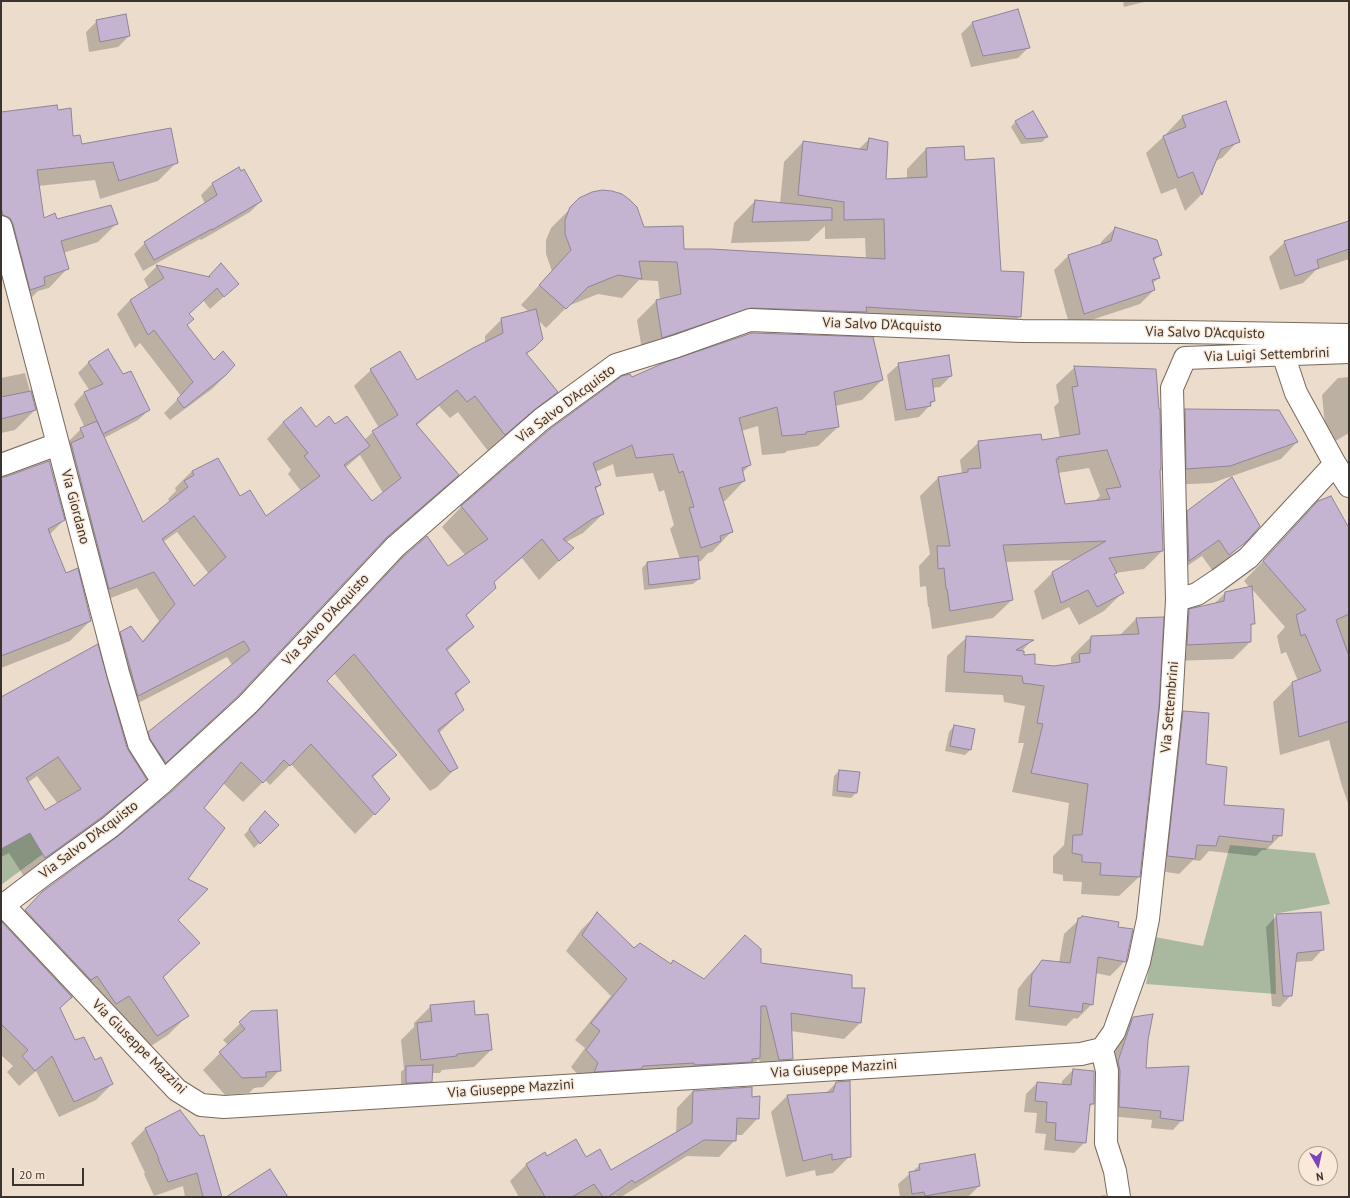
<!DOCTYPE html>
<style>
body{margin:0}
#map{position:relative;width:1350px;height:1198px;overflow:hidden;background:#ecdccc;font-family:"PT Sans",sans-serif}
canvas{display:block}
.frame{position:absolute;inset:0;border:2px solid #3b342e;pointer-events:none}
.north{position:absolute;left:1298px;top:1146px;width:40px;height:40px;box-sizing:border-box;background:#fae9d9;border:1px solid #aea195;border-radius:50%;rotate:171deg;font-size:11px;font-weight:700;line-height:16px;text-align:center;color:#3b342e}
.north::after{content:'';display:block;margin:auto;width:14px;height:18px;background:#7b44bb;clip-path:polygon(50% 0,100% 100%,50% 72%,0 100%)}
.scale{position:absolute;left:12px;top:1168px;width:72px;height:18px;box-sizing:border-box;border:2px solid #3b342e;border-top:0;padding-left:5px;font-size:12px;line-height:14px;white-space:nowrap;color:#3b342e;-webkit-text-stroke:3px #fae9d9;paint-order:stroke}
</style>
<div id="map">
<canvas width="1350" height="1198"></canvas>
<div class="frame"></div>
<div class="north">N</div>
<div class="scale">20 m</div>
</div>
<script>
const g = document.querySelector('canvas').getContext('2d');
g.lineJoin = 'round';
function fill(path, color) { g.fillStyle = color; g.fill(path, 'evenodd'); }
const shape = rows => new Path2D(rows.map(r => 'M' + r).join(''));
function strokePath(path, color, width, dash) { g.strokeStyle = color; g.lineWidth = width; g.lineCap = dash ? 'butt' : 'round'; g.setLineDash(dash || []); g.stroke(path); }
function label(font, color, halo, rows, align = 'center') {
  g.font = font + ' "PT Sans",sans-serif'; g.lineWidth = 3; g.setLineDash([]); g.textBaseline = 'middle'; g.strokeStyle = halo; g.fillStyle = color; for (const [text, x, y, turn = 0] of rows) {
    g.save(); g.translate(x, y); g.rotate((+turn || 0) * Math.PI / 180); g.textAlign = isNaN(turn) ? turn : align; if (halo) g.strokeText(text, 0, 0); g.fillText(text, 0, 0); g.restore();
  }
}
const green = shape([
 [30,833,43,854,1,885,1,849],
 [1230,845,1315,853,1330,904,1274,914,1276,994,1146,984,1155,937,1203,946]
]);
const shadow = shape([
 [1123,1,1148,1,1124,7],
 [97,21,129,36,118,47,89,52,86,32],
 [972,23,1029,47,1018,58,971,67,961,34],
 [1225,102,1238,141,1222,158,1215,161,1201,195,1185,211,1176,188,1161,194,1146,153,1163,137,1166,136,1166,134,1182,117],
 [58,111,72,137,81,146,176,163,158,181,100,199,95,180,38,186,43,219,116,224,98,242,63,253,67,269,49,288,38,291,25,304,1,267,1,113],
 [1032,112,1047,137,1042,142,1021,144,1011,127,1016,121],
 [869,139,885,180,907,179,907,169,926,149,964,161,1000,272,1020,316,1001,336,730,327,643,356,637,320,656,301,660,300,658,281,639,280,622,298,598,294,568,306,546,328,538,320,542,339,526,355,556,392,539,409,516,426,488,451,458,412,450,418,439,406,416,426,457,475,441,492,374,550,234,698,161,765,132,750,149,732,232,665,227,657,121,712,104,650,121,633,142,642,159,621,137,588,92,605,64,446,81,429,85,428,74,404,84,393,90,391,78,373,89,362,123,375,149,410,138,420,104,438,142,524,170,502,168,499,176,491,175,488,192,471,240,497,266,517,301,491,288,474,291,470,267,439,283,422,315,428,335,426,364,440,373,432,379,428,354,386,371,370,417,381,485,343,485,336,502,319,529,312,521,305,552,271,546,254,546,240,551,228,580,199,644,228,683,250,866,259,865,238,825,239,825,226,809,241,731,243,734,223,755,201,780,204,784,162,803,142,858,150],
 [360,455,383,493,372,502,345,468],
 [177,532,209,574,194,588,163,542],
 [239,169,261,201,250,212,201,240,200,239,143,271,134,254,145,243,205,204,201,195,212,184],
 [1349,222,1349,259,1316,270,1303,283,1280,290,1269,257,1285,242],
 [1115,228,1161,254,1153,262,1159,278,1152,284,1154,290,1140,304,1070,327,1054,270,1068,256,1101,245,1101,242],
 [221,265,238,284,210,309,203,300,188,314,186,325,226,375,212,389,170,420,164,413,181,396,140,343,135,348,117,314,130,300,149,289,144,279,157,266,208,278],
 [899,364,951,376,940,387,932,388,934,401,919,417,895,421,887,375],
 [1075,367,1160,470,1159,471,1162,551,1144,569,1115,573,1113,575,1122,593,1104,611,1079,625,1069,607,1042,620,1034,591,1053,572,1075,560,1005,562,1012,600,993,618,932,629,929,607,928,607,926,586,920,587,919,566,930,554,920,496,938,478,962,474,960,460,979,442,1041,441,1060,438,1054,407,1059,402,1056,385],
 [1089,468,1100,496,1094,502,1064,505,1058,473],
 [25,373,35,410,15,430,1,433,1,378],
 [1349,377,1349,433,1327,446,1322,395,1338,378],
 [632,378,882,380,862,400,835,406,838,427,818,446,787,451,785,453,762,455,758,426,741,431,750,465,742,473,744,481,725,501,722,501,731,532,712,552,708,553,701,561,697,562,699,579,693,584,644,590,642,568,647,563,680,559,670,529,674,525,664,490,659,492,653,473,616,477,613,464,595,472,600,485,595,490,603,514,583,533,566,542,572,548,539,580,522,558,493,583,495,588,466,616,473,627,447,651,469,681,455,696,463,710,439,733,457,767,437,787,430,791,334,673,326,681,396,755,372,778,389,799,355,834,291,764,270,785,265,780,243,802,223,783,202,808,176,920,199,943,163,978,188,1015,168,1035,137,1055,109,1014,96,1023,76,995,71,999,70,998,59,1009,75,1042,95,1061,112,1084,96,1100,59,1117,36,1071,19,1086,7,1072,13,1066,1,1055,1,930,7,929,41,894,119,837,172,792,248,722,404,557,448,567,465,555,442,527,461,507,550,430],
 [1185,410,1297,442,1281,459,1212,483,1170,485,1169,427],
 [1,478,64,520,49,535,65,574,90,621,70,641,1,668],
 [1319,502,1349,530,1349,806,1342,786,1329,740,1280,755,1273,702,1292,683,1298,681,1286,652,1281,654,1277,636,1285,627,1251,588,1254,623,1250,627,1250,642,1233,659,1171,661,1173,627,1190,610,1214,604,1226,592,1250,588,1244,581],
 [1188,512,1245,541,1228,558,1212,570,1202,556,1172,576,1171,529],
 [1162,618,1139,877,1119,896,1081,894,1082,882,1063,881,1063,875,1053,873,1053,856,1064,845,1069,803,1012,792,1024,743,1018,743,1025,706,1004,702,1003,695,945,692,947,656,967,637,1031,641,1021,652,1023,656,1034,665,1054,667,1071,664,1071,657,1091,637,1119,636,1136,619],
 [1,698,126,748,145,779,125,799,81,837,25,878,9,853,1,857],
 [37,776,58,804,45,812,27,783],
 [1184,712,1205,765,1223,806,1281,835,1266,850,1262,850,1256,856,1209,851,1200,861,1193,860,1179,874,1153,870,1168,727],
 [954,726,970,750,965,755,945,751,949,732],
 [839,771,856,793,851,798,832,796,834,776],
 [260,818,278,825,254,848,244,835],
 [597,914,634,949,703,980,760,964,851,989,860,1023,844,1039,791,1031,792,1059,776,1075,763,1076,759,1059,743,1074,582,1079,571,1067,585,1048,575,1040,611,996,566,951,581,930],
 [1277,915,1323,949,1312,961,1295,962,1291,995,1280,1007,1272,1006,1266,927],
 [1082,917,1125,961,1110,976,1095,973,1092,1004,1077,1019,1074,1018,1066,1026,1015,1020,1018,989,1028,976,1043,961,1059,963,1064,934],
 [431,1006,474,1016,491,1050,474,1067,442,1070,440,1073,431,1073,431,1081,425,1087,401,1088,401,1072,404,1069,401,1040,414,1027,414,1023],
 [252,1012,280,1070,263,1087,254,1088,249,1093,225,1095,203,1070,228,1045,223,1040],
 [1133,1018,1147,1040,1145,1069,1182,1120,1173,1130,1151,1128,1152,1120,1110,1116,1109,1071,1123,1028],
 [1073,1070,1093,1104,1088,1108,1085,1142,1074,1153,1044,1150,1046,1134,1035,1133,1037,1113,1024,1112,1026,1094,1037,1083,1062,1085,1062,1081],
 [836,1083,850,1156,833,1173,816,1176,815,1170,786,1177,771,1112,787,1096,826,1093],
 [693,1091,751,1098,758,1118,742,1135,735,1135,735,1140,719,1157,687,1156,621,1197,617,1197,616,1195,613,1197,519,1197,510,1181,526,1165,545,1154,547,1158,586,1158,611,1171,676,1134,677,1108],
 [180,1111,199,1137,221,1197,185,1197,183,1186,154,1196,144,1174,145,1173,131,1143,145,1129],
 [920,1165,979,1186,968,1197,900,1197,898,1184],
 [1105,1195,1106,1197,1095,1197]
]);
const building = shape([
 [1018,9,1030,48,983,56,972,22,1018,9],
 [126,14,130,36,100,42,96,20,126,14],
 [1226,101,1240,142,1221,149,1202,195,1193,172,1178,178,1163,136,1186,127,1182,116,1226,101],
 [57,105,58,110,71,108,73,136,80,135,82,144,171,128,178,163,119,181,113,162,37,170,44,218,55,213,57,219,111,205,118,224,61,241,69,269,44,277,45,285,30,290,13,224,10,218,3,215,1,208,1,112,57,105],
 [1033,111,1048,137,1026,139,1015,121,1033,111],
 [869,138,888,142,886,179,927,177,926,148,964,146,965,160,994,158,1001,271,1024,272,1021,317,866,307,867,312,751,308,662,338,656,300,681,294,677,262,639,261,642,279,618,275,588,287,566,309,539,285,571,250,565,234,565,220,570,207,579,198,592,192,602,190,612,191,622,194,630,200,637,207,644,227,683,226,684,249,711,249,885,259,884,219,844,220,844,202,798,195,803,141,867,150,869,138],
 [239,167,241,171,244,169,262,201,212,230,212,229,154,260,144,242,217,195,212,183,239,167],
 [755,200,832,208,832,220,752,222,755,200],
 [1349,221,1349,249,1317,260,1319,268,1295,276,1284,241,1349,221],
 [1115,227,1157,240,1162,255,1153,258,1160,278,1152,280,1155,290,1084,314,1068,255,1111,241,1115,227],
 [221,263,239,284,224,297,217,288,189,314,194,319,187,325,214,360,223,351,235,365,226,375,184,408,177,399,193,382,154,330,148,335,130,300,164,278,156,265,210,277,209,276,221,263],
 [536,309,543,339,533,349,526,353,558,392,534,410,505,435,475,396,467,402,457,390,416,424,459,475,386,538,239,695,166,763,150,739,148,732,250,650,244,641,138,696,120,632,131,626,143,642,175,604,154,572,109,589,71,443,84,437,80,428,97,421,143,522,188,487,184,481,194,475,192,471,218,458,240,496,250,490,266,516,320,476,304,456,308,453,283,422,301,407,316,427,329,416,335,424,347,416,370,446,344,465,372,501,401,478,372,431,398,415,370,369,400,351,417,380,473,348,503,333,501,318,536,309],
 [194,516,226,557,194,586,162,539,194,516],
 [752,333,873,337,883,380,834,392,839,427,806,432,806,434,782,436,777,407,739,418,751,465,742,468,745,481,719,488,733,532,720,536,721,541,701,548,689,508,694,507,683,471,679,473,673,454,636,458,632,445,593,463,601,485,595,487,604,514,592,519,563,539,574,548,559,561,542,539,494,582,496,588,466,615,474,627,446,649,470,682,455,693,464,710,438,730,458,768,450,772,354,654,327,681,397,755,372,776,390,799,375,815,311,744,290,766,284,760,263,783,241,762,204,808,225,828,188,879,208,889,178,920,200,943,163,977,189,1016,157,1036,129,996,116,1004,97,976,91,980,25,910,42,892,117,837,171,792,256,713,404,556,427,536,448,566,488,539,461,506,550,429,622,376,630,374,632,377,666,362,752,333],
 [108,349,123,374,131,371,150,410,103,434,84,392,103,384,88,362,108,349],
 [949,355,952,376,932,379,935,401,930,402,931,406,906,410,898,363,949,355],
 [1074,366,1156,369,1159,409,1160,409,1161,470,1160,470,1163,551,1109,558,1117,573,1114,574,1124,593,1097,607,1088,590,1061,603,1052,572,1106,541,1003,545,1013,600,950,611,947,589,946,589,944,568,938,569,937,546,950,546,938,477,968,472,968,469,981,468,978,441,1041,434,1042,440,1080,434,1072,387,1078,386,1074,366],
 [1107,450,1121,487,1106,489,1110,499,1065,504,1056,459,1059,459,1058,457,1107,450],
 [31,391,36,410,1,419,1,397,31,391],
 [1185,409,1279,410,1298,442,1230,466,1186,469,1185,409],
 [49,461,65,520,48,529,66,573,78,568,91,621,1,656,1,477,5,477,49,461],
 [1232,477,1260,526,1246,542,1229,555,1219,540,1189,561,1187,511,1232,477],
 [1331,496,1349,528,1349,614,1336,620,1349,656,1349,721,1299,737,1292,682,1321,671,1305,634,1301,636,1296,615,1306,610,1263,561,1318,501,1331,496],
 [698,556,700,579,649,585,647,562,698,556],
 [1252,586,1255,624,1251,624,1251,642,1187,645,1189,609,1224,601,1225,592,1252,586],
 [1164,617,1159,706,1140,877,1100,875,1101,863,1082,862,1082,855,1072,853,1073,835,1082,835,1088,784,1031,773,1043,724,1037,723,1044,686,1023,683,1022,676,964,672,966,636,1034,640,1016,650,1024,651,1024,655,1035,654,1035,664,1054,666,1080,662,1079,654,1090,653,1091,636,1139,634,1136,618,1164,617],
 [98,644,127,748,147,780,102,817,45,858,30,833,1,849,1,697,98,644],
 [58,757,81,789,45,810,26,778,58,757],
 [1183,711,1209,713,1206,764,1227,767,1224,805,1284,809,1282,836,1273,835,1272,842,1219,836,1216,846,1197,845,1195,859,1167,856,1183,711],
 [954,725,975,729,971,750,950,746,954,725],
 [839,770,860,772,857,793,837,791,839,770],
 [265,811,279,825,260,844,249,829,265,811],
 [597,912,634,948,640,943,671,964,673,960,704,979,745,935,761,949,761,963,852,975,852,988,865,988,861,1023,791,1013,793,1059,779,1060,766,1006,761,1006,760,1058,752,1059,752,1062,694,1065,694,1063,643,1066,641,1069,594,1072,598,1063,586,1050,600,1031,591,1023,627,979,582,935,597,912],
 [1321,912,1324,950,1297,953,1292,996,1283,996,1276,914,1321,912],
 [1082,916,1119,922,1118,927,1133,929,1126,962,1098,957,1093,1005,1083,1003,1082,1012,1029,1006,1032,974,1042,960,1070,963,1078,918,1081,918,1082,916],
 [1,921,72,997,60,1008,75,1040,84,1037,95,1060,101,1057,113,1084,74,1102,52,1056,35,1071,22,1056,28,1050,1,1024,1,921],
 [474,1001,475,1015,488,1014,492,1050,457,1054,457,1056,421,1060,417,1023,432,1021,430,1005,474,1001],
 [277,1010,281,1071,266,1072,266,1077,242,1078,219,1052,245,1029,239,1022,251,1011,277,1010],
 [1153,1014,1148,1040,1146,1068,1189,1066,1183,1121,1160,1118,1161,1111,1119,1107,1120,1071,1118,1061,1133,1017,1153,1014],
 [433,1065,432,1082,406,1083,406,1066,433,1065],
 [1073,1069,1094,1071,1094,1104,1090,1104,1086,1143,1055,1140,1056,1123,1046,1122,1047,1102,1035,1101,1037,1082,1071,1085,1073,1069],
 [850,1081,851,1157,832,1160,832,1154,803,1161,787,1095,833,1092,836,1082,850,1081],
 [752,1087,752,1097,760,1096,759,1119,737,1118,736,1141,704,1140,635,1183,632,1180,608,1197,603,1197,594,1184,572,1197,545,1197,526,1164,545,1152,547,1156,576,1139,586,1157,600,1149,611,1170,692,1123,693,1091,752,1087],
 [180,1110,200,1136,204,1135,222,1197,203,1197,197,1173,168,1182,158,1159,159,1159,145,1128,180,1110],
 [975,1154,980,1186,925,1196,924,1192,912,1194,909,1172,920,1170,919,1164,975,1154],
 [270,1169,288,1197,226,1197,270,1169]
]);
const minor = shape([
 [1,227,118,673,139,744,163,782],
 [1283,354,1296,393,1335,464,1349,486],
 [1185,358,1349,352],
 [1,465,58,444],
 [1177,600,1197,594,1218,580,1248,558,1335,464],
 [3,905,177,1090,201,1105,224,1107,1081,1054,1102,1049],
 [1,907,46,873,110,827,163,782,248,704,395,547,542,419,616,365,677,346,750,320,1022,331,1181,332,1349,335],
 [1102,1049,1114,1032,1139,962,1148,919,1171,707,1177,600,1172,388,1185,358],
 [1102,1049,1107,1071,1106,1143,1115,1171,1119,1197]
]);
const streetNames = [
 ["Via Salvo D'Acquisto",882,325,2],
 ["Via Salvo D'Acquisto",1205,333,1],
 ["Via Luigi Settembrini",1267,355,-2],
 ["Via Salvo D'Acquisto",566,404,-37],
 ["Via Giordano",75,507,75],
 ["Via Salvo D'Acquisto",326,620,-47],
 ["Via Settembrini",1170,707,-85],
 ["Via Salvo D'Acquisto",89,840,-37],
 ["Via Giuseppe Mazzini",139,1047,45],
 ["Via Giuseppe Mazzini",834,1069,-4],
 ["Via Giuseppe Mazzini",511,1089,-4]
];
fill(green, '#a8b99f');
fill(shadow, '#0003');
fill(building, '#c4b4d2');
strokePath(building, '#8e8597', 1);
strokePath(minor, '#78695b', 24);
strokePath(minor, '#fff', 22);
label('14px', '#3b342e', '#fae9d9', streetNames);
</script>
